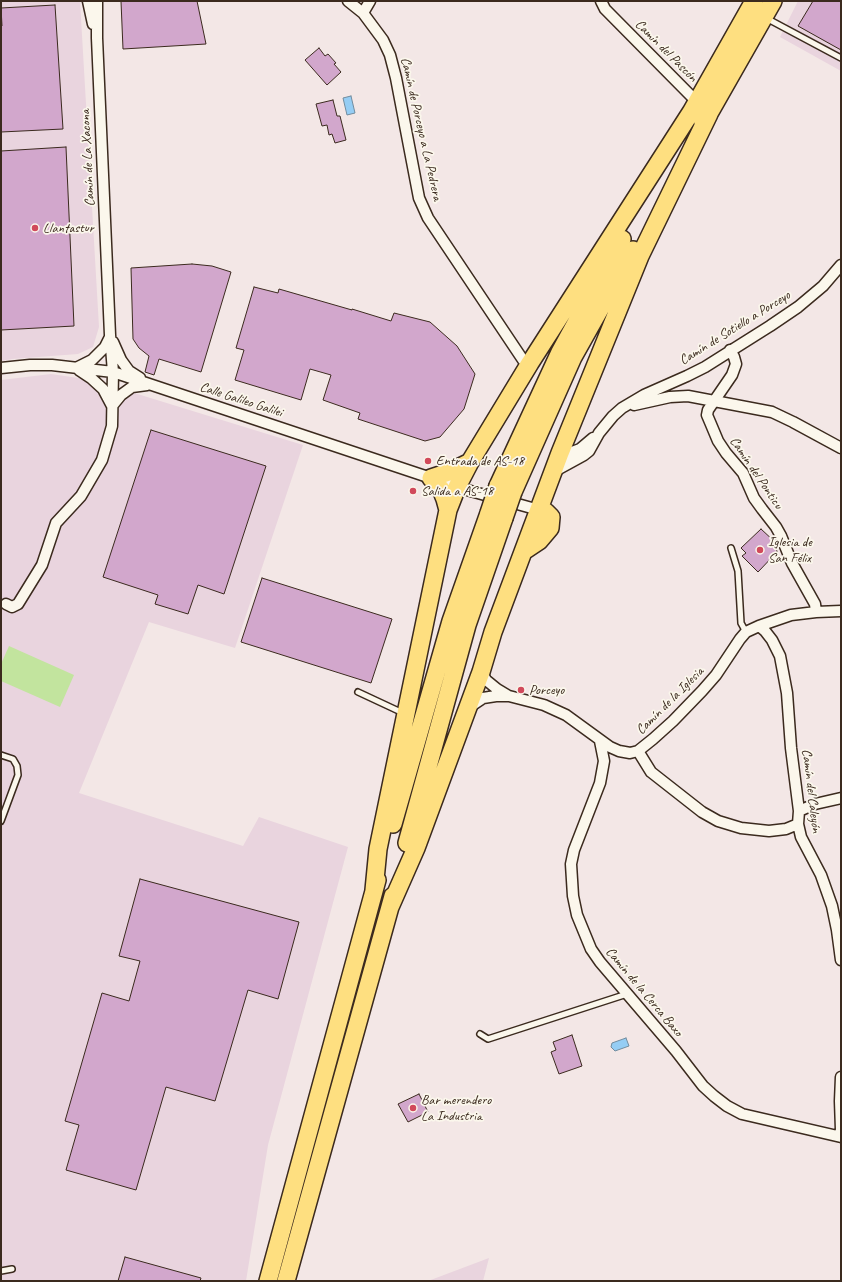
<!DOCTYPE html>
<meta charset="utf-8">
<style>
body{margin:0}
#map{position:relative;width:842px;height:1282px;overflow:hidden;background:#f3e7e6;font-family:Caveat,sans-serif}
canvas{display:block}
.frame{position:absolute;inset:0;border:2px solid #3b2a1e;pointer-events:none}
</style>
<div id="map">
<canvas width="842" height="1282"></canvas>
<div class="frame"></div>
</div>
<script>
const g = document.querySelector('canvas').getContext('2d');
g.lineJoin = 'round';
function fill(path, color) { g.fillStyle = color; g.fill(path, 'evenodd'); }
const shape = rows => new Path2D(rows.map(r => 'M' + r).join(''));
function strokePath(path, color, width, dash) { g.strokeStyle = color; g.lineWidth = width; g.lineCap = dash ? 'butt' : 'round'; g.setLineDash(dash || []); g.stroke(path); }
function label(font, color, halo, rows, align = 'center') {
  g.font = font + ' Caveat,sans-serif'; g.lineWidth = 3.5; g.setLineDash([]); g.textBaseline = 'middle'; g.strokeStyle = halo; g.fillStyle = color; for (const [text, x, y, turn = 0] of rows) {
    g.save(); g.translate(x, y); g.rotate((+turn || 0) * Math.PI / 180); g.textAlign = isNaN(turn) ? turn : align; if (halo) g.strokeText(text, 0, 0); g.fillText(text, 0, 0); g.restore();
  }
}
const built = shape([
 [1,1,80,1,99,327,93,347,78,354,12,359,1,361],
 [798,1,841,1,841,71,780,37],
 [51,374,92,380,303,445,235,648,149,622,79,793,243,846,259,817,348,847,268,1145,246,1281,1,1281,1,380],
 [489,1258,483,1281,428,1281]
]);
const green = shape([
 [9,646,74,675,60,707,1,681,1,664]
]);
const water = shape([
 [351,96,355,113,347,115,343,98,351,96],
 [626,1038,629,1046,615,1051,611,1047,612,1043,626,1038]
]);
const building = shape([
 [121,1,197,1,206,44,123,49,121,1],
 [813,1,841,1,841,50,798,26,813,1],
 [55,5,63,129,1,132,1,26,2,26,1,8,55,5],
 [319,48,325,56,328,54,336,63,334,64,341,72,327,85,305,60,319,48],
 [333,100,337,116,340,116,346,140,335,143,332,134,329,135,327,125,322,126,316,104,333,100],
 [66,147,74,326,1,330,1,151,66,147],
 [192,264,212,266,231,272,201,372,159,359,154,375,145,372,149,356,139,348,133,339,131,268,192,264],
 [254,287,278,293,279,289,352,310,352,309,391,321,394,313,430,322,457,346,475,374,464,409,440,437,425,441,358,419,360,413,323,400,331,375,310,369,301,400,235,380,244,350,236,348,254,287],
 [151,430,266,466,224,594,198,585,188,614,155,604,158,595,103,577,151,430],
 [761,529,775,542,777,552,758,572,742,556,746,553,741,548,761,529],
 [262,578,392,619,371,683,241,642,262,578],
 [140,879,299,922,278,999,248,990,215,1101,166,1087,136,1190,66,1170,79,1125,65,1121,102,993,129,1001,140,961,119,956,140,879],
 [572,1035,582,1066,559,1074,551,1052,556,1050,553,1042,572,1035],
 [419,1094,428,1112,408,1122,398,1104,419,1094],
 [125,1257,201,1278,200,1281,118,1281,125,1257]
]);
const service = shape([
 [766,18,841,58],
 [731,548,738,571,741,623,746,632],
 [358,692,403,713],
 [1,755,13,759,17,766,18,775,1,821],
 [480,1034,488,1039,627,994],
 [1,1271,12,1269]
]);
const minor = shape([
 [88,1,93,24],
 [348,1,363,13,383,40,390,55,396,78,419,198,428,218,523,360,530,363],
 [601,1,605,9,697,102],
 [363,13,370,1],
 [113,342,121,360,129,371,140,378],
 [730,350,734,357,736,364,732,375,708,410,707,415,710,422,718,441,726,453,743,473,754,498,762,509,776,527,781,536,792,563,815,604,816,612],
 [1,368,30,365,52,365,113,372,467,490,539,510],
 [76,368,92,360,105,347,110,337],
 [79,370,91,378,103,389,112,406],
 [634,405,670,397,688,396,772,412,793,422,841,448],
 [112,406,121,395,132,387,147,385],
 [560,453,567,454,580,449,593,438],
 [553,472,584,455,589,451,599,433,613,416,622,408,644,395,687,376,705,367,770,326,798,307,823,286,841,265],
 [6,604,12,607,18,604,42,565,56,523,81,496,102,460,112,426,113,372,110,335,97,38,97,1],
 [759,626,765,631,772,640,780,656,787,693,791,748,799,811,798,824,801,837,821,875,832,906,837,930,841,960],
 [481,672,486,680,497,689,507,695],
 [468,708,483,698,496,696,509,696,544,705,566,715,610,747,619,751,630,753,638,751,653,739,673,721,702,691,716,675,740,639,746,632,759,626,791,615,816,612,841,611],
 [600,741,604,761,600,783,574,850,571,864,573,896,577,915,591,949,600,962,676,1051,703,1086,714,1096,727,1106,742,1114,841,1137],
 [638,751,651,772,702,812,718,821,741,828,769,831,786,829,798,824],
 [799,811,815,804,841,798],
 [839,1136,841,1130,840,1101,841,1077]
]);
const trunk = shape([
 [689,116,754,1],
 [703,124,773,1],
 [498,486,560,352,622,239],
 [513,492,573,357,633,250],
 [448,510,445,499,441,489,431,478,452,471,470,462],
 [524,551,539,541,550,528,551,517,546,512,539,510],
 [393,824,451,621,489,513],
 [407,843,467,625,504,518],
 [374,890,378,849,448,510,457,487,470,462,530,363,695,106],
 [390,907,416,848,481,672,493,632,560,453,640,256,709,114],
 [268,1281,377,880],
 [286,1281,393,896]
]);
const trunkBridge = shape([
 [489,513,498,486],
 [504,518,513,492]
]);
const markers = [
 [35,228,4,"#d1495b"],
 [428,461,4,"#d1495b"],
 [413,491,4,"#d1495b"],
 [760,550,4,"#d1495b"],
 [521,690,4,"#d1495b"],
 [413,1108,4,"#d1495b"]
];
const streetNames = [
 ["Camín del Pascón",666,51,45],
 ["Camín de Porceyo a La Pedrera",421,129,77],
 ["Camín de La Xacona",88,158,-93],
 ["Camín de Sotiello a Porceyo",735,328,-32],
 ["Calle Galileo Galilei",241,400,18],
 ["Camín del Ponticu",756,473,56],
 ["Camín de la Iglesia",670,701,-45],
 ["Camín del Caleyón",811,791,83],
 ["Camín de la Cerca Baxo",644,992,50]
];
const poiNames = [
 ["Llantastur",43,228],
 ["Entrada de AS-18",436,461],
 ["Salida a AS-18",421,491],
 ["Iglesia de",768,542],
 ["San Félix",768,558],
 ["Porceyo",529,690],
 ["Bar merendero",421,1100],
 ["La Industria",421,1116]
];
fill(built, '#e9d4de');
fill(green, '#c2e49e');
fill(water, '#95cdf4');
strokePath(water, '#718c9e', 1);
fill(building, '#d2a7cc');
strokePath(building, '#3b2a1e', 1);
strokePath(service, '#3b2a1e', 8);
strokePath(minor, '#3b2a1e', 13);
strokePath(trunk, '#3b2a1e', 20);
strokePath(service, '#fbf7ec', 5);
strokePath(minor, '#fbf7ec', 10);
strokePath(trunk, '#fedf80', 17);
strokePath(trunkBridge, '#3b2a1e', 20, []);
strokePath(trunkBridge, '#fedf80', 17);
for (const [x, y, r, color] of markers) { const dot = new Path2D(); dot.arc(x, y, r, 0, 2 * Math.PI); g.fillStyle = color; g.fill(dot); strokePath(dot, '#fbf7ec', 1.5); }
label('14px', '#3b2a1e', '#fbf7ec', streetNames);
label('14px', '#3b2a1e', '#fbf7ec', poiNames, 'left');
</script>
